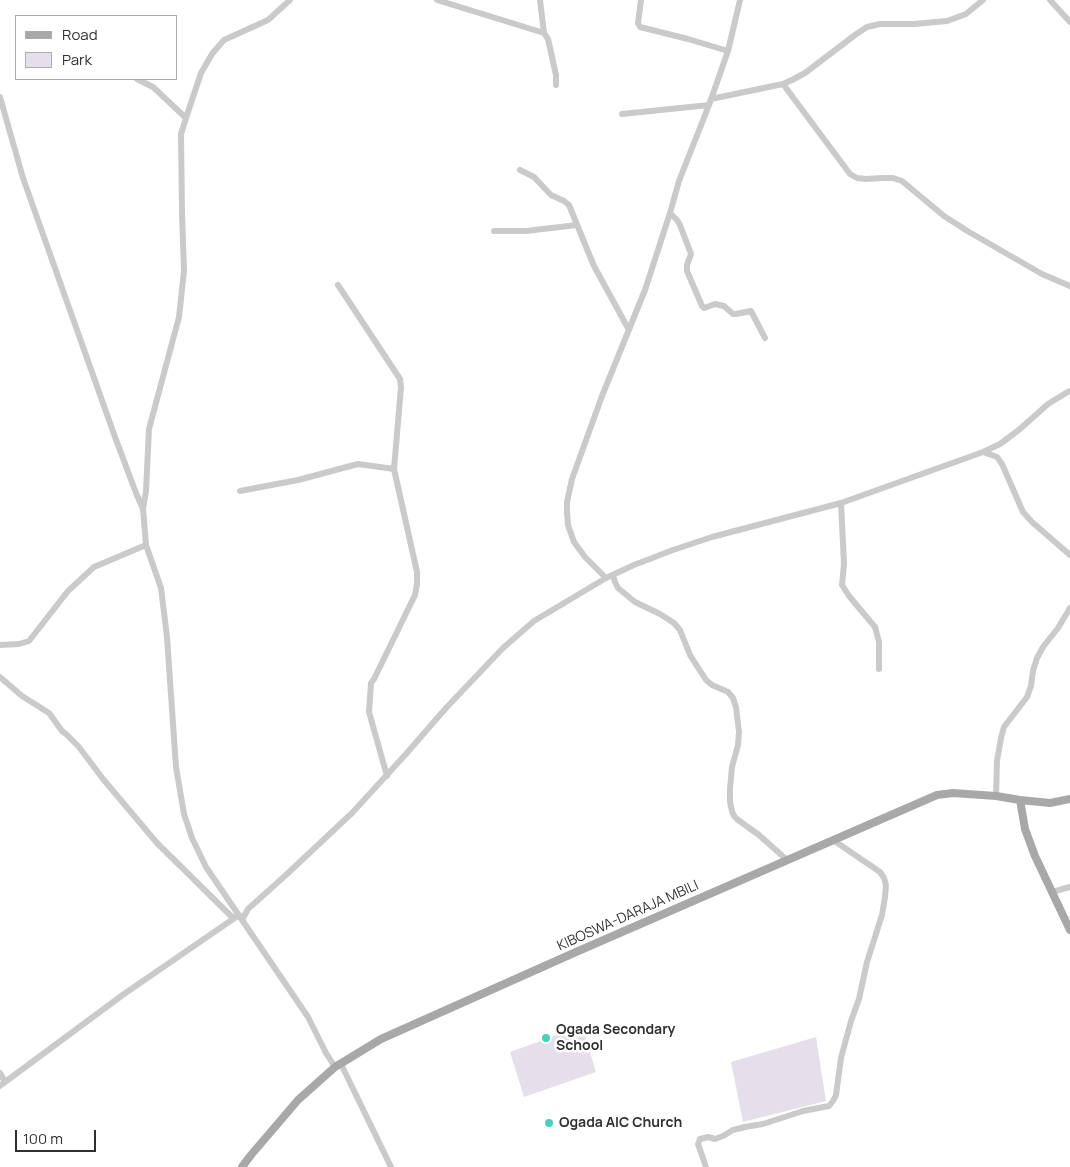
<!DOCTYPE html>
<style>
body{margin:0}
#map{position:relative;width:1070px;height:1167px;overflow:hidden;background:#fff;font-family:Manrope,sans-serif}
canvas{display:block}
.legend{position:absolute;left:15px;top:15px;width:162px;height:65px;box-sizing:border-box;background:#fff;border:1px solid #acacac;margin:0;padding:6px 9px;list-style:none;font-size:15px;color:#303030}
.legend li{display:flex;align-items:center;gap:10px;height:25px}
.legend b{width:25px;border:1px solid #acacac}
.scale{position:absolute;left:15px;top:1130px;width:81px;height:22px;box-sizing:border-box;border:2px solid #303030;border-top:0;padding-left:6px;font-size:15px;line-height:18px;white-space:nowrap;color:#303030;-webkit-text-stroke:4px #fff;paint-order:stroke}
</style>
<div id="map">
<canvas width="1070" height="1167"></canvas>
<ul class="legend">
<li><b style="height:6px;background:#a8a8a8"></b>Road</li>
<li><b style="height:14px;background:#e4dfeb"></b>Park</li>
</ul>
<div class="scale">100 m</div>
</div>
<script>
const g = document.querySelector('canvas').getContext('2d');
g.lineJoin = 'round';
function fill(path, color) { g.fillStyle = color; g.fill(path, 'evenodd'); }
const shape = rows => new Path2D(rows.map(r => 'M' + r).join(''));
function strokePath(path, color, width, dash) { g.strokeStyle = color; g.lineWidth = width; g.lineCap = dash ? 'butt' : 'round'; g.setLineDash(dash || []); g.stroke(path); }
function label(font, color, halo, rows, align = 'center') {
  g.font = font + ' Manrope,sans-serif'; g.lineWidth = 5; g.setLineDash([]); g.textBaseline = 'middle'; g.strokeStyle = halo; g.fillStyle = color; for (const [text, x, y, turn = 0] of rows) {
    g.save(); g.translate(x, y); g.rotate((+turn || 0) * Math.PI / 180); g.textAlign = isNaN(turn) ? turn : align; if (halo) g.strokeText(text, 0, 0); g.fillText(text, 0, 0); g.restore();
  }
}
const green = shape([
 [582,1026,596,1072,524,1097,510,1052],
 [816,1037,826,1101,743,1122,731,1062]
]);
const minor = shape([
 [290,0,268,20,224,40,212,54,201,73,186,118,181,134,182,213,184,271,179,317,149,429,146,491,143,509,146,545,161,588,167,637,176,767,184,814,192,838,206,867,308,1017,326,1053,335,1067],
 [437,0,544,33],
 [540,0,544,33,548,39,556,75,556,85],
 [641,0,638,23,640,27,688,39,728,51],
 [1050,0,1070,22],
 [137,79,153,87,186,118],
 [783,84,850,174,857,178,866,179,883,178,893,178,902,181,944,216,969,232,1042,274,1070,286],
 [0,97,23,178,115,437,136,493,143,509],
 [711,99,783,84,792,80,805,73,855,35,867,27,880,24,914,24,947,21,966,14,983,0],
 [622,114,709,105],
 [520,170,534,177,551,195,564,201,569,205,594,266,629,330],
 [670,213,677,220,680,225,691,254,687,265,687,271,702,306,704,308,715,304,724,306,733,314,736,314,751,311,765,338],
 [494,231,526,231,577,225],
 [338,285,400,379,401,387,394,469,417,572,417,584,415,595,374,679,371,683,369,712,387,776],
 [983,452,997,457,1002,464,1023,512,1032,522,1070,555],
 [240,491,298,480,358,464,394,469],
 [841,503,844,564,842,585,849,596,875,627,879,642,879,669],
 [613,575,615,582,618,588,635,602,660,614,674,623,680,630,690,655,706,680,712,685,728,692,733,698,736,707,739,732,738,745,732,767,730,789,730,802,732,811,734,816,738,820,759,835,787,860],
 [606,578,634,565,673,550,712,537,841,503,983,452,1000,444,1020,429,1048,404,1066,393,1070,391],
 [0,645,19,644,29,641,68,591,94,567,146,545],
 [0,677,22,696,49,713,62,731,66,734,79,747,103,779,157,843,231,916],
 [996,796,997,761,1001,738,1004,727,1027,697,1031,686,1033,671,1037,658,1043,647,1058,628,1070,608],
 [1052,892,1070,887],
 [242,920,248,909,287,874,352,813,406,754,446,708,503,648,534,621,606,578,585,557,574,542,568,525,567,512,567,502,572,479,602,396,645,290,670,213,679,181,709,105,728,51,740,0],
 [341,1064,391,1167],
 [0,1073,5,1082,0,1086],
 [5,1082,124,994,239,915],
 [706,1167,698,1144,700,1139,708,1137,715,1139,723,1136,733,1130,745,1127,763,1124,803,1111,829,1106,833,1101,836,1095,841,1058,851,1021,859,999,867,962,882,915,885,897,886,885,884,878,880,872,833,840]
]);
const major = shape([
 [1020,800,1025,829,1035,856,1070,930],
 [242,1167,251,1155,298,1100,335,1067,381,1039,576,952,937,795,953,793,996,796,1020,800,1050,803,1070,799]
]);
const markers = [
 [546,1038,5,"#47d1ba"],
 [549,1123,5,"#47d1ba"]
];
const streetNames = [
 ["KIBOSWA-DARAJA MBILI",628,916,-24]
];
const poiNames = [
 ["Ogada Secondary",556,1030],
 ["School",556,1046],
 ["Ogada AIC Church",559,1123]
];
fill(green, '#e4dfeb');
strokePath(minor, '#cacaca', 6);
strokePath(major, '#a8a8a8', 8);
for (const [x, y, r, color] of markers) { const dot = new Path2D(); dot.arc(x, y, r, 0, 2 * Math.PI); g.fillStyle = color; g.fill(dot); strokePath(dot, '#fff', 2); }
label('14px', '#303030', '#fff', streetNames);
label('bold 14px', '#303030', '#fff', poiNames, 'left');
</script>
